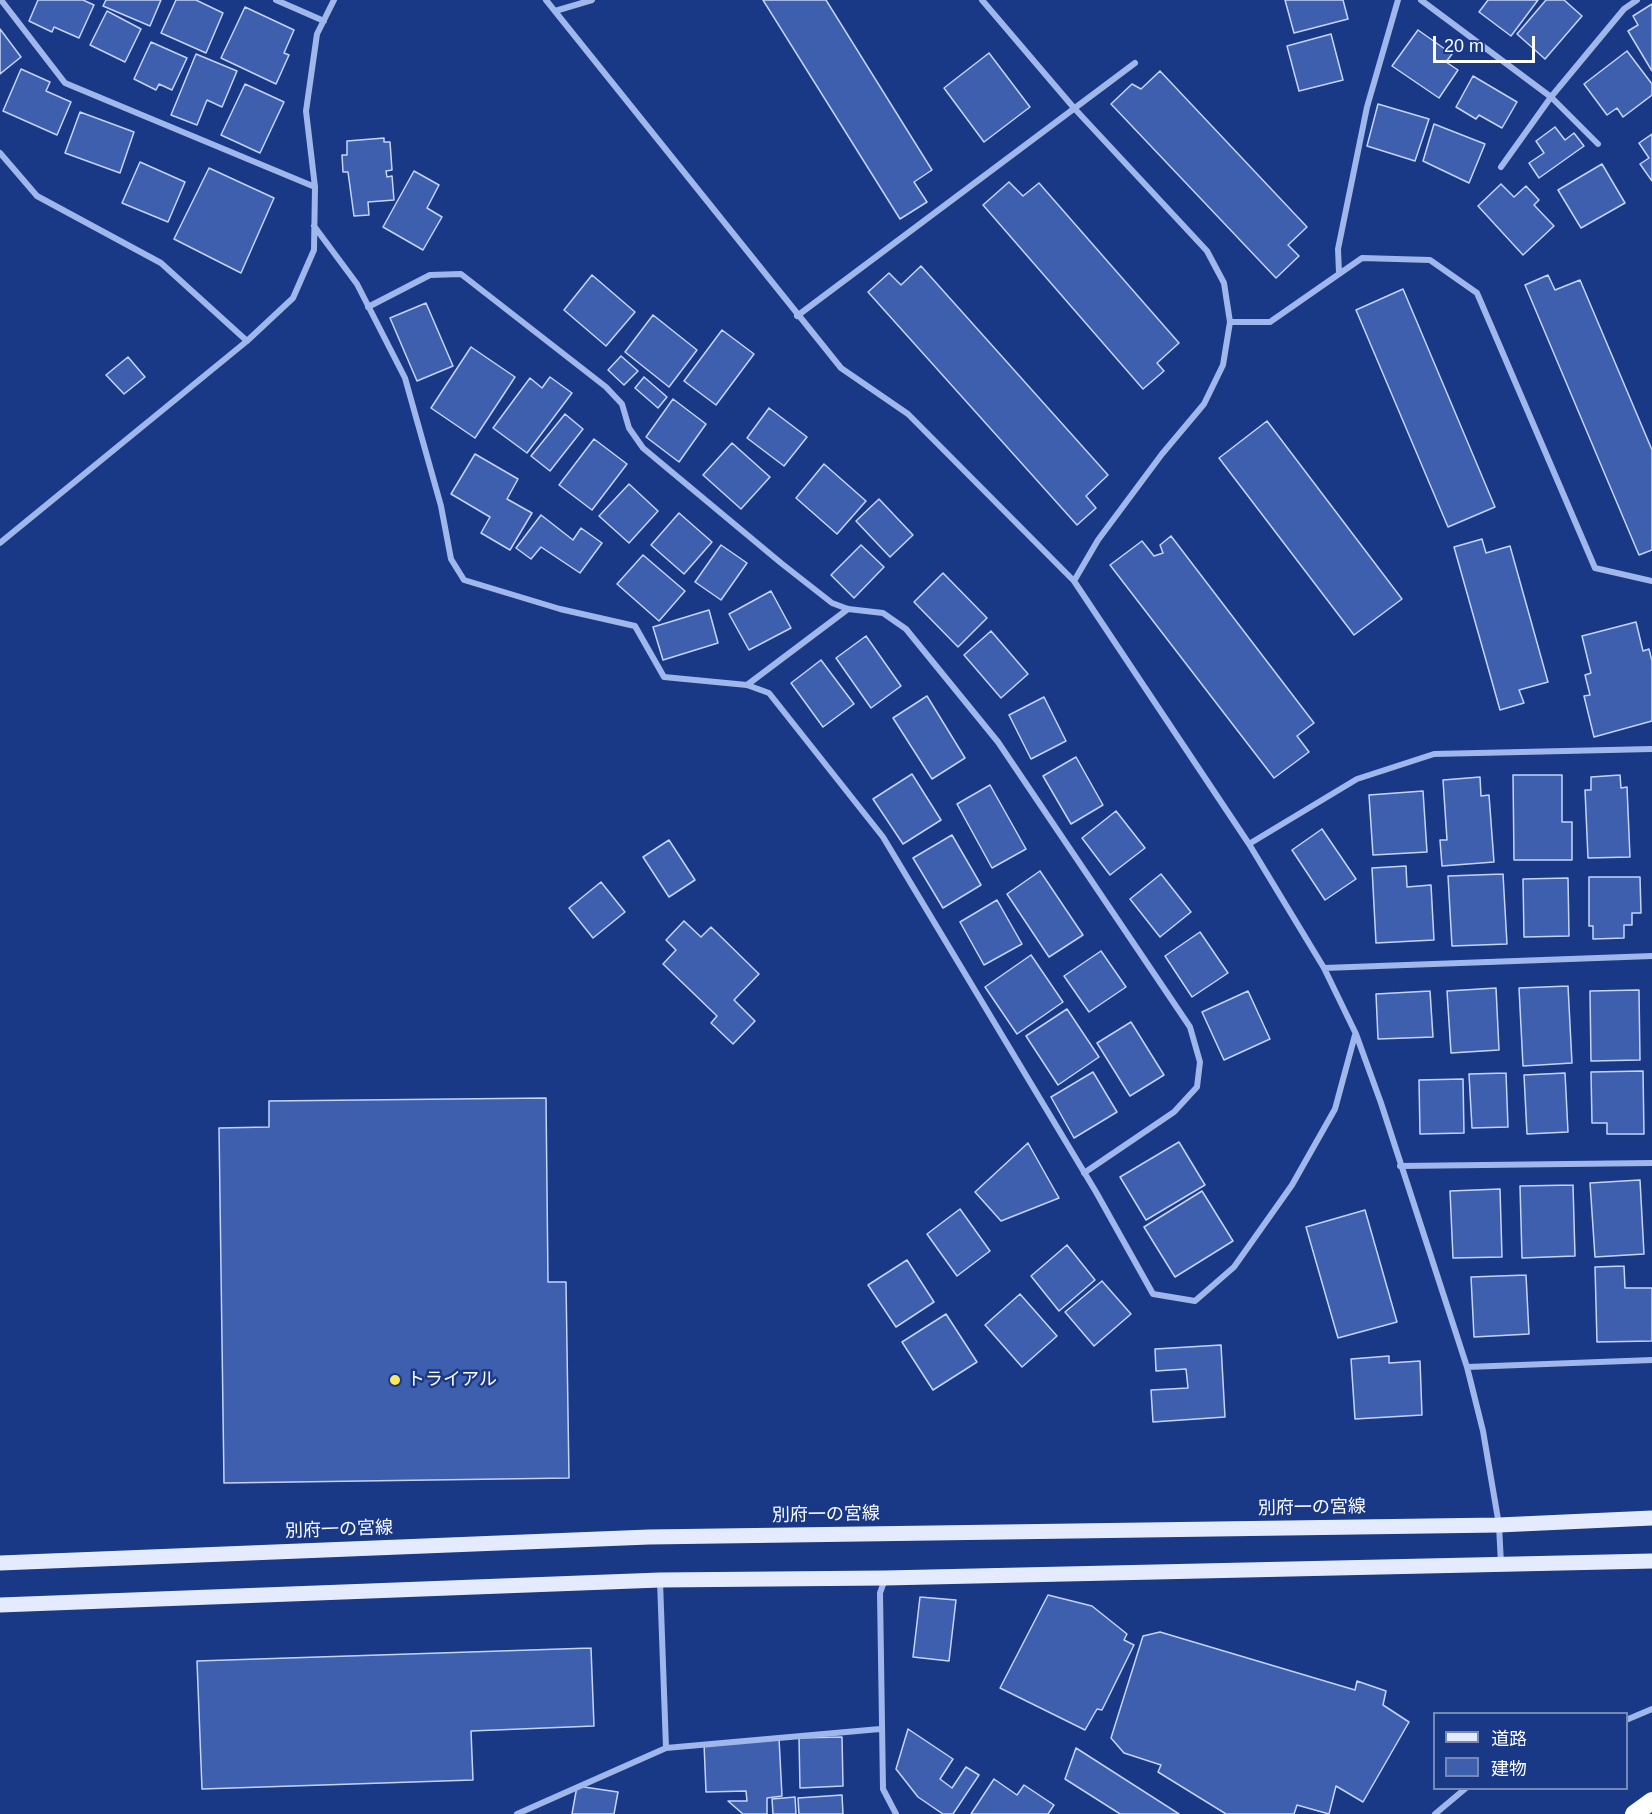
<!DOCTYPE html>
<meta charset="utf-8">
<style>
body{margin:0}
#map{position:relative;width:1652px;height:1814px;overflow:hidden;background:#193886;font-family:Arial,"Noto Sans JP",sans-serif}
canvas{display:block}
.legend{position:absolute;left:1433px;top:1712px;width:195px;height:78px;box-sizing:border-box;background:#193886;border:2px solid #7588b6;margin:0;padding:8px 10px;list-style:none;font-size:18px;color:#fff}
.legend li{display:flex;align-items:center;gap:12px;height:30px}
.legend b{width:30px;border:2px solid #7588b6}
.scale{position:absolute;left:1433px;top:36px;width:102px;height:27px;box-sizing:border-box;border:3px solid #fff;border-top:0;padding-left:8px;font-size:18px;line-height:21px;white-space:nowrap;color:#fff;-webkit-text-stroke:4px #193886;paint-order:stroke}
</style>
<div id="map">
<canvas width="1652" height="1814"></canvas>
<ul class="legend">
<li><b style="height:8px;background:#e5ebff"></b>道路</li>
<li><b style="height:16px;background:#3e5fad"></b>建物</li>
</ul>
<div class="scale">20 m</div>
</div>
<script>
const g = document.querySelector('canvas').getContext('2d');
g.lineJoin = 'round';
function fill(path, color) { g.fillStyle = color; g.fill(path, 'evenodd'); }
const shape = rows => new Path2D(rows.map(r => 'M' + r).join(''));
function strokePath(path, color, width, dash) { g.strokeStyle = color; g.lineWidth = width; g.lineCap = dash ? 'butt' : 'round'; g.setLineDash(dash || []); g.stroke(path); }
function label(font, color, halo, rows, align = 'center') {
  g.font = font + ' Arial,"Noto Sans JP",sans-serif'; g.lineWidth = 5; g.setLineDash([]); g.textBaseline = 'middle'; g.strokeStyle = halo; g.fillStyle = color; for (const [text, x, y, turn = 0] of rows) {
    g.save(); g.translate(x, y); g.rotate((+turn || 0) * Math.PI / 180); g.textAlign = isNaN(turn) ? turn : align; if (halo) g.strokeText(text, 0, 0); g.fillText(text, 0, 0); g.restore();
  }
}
const building = shape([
 [38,0,83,0,94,5,79,38,54,27,52,32,29,21,38,0],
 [106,0,161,0,150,26,103,6,106,0],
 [176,0,196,0,223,13,206,53,161,33,176,0],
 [763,0,826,0,932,170,914,182,927,202,900,219,763,0],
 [1285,0,1343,0,1348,19,1294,33,1285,0],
 [1488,0,1538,0,1511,36,1479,12,1488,0],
 [1546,0,1564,0,1582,16,1545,59,1517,34,1546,0],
 [1652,4,1652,71,1628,31,1638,25,1633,16,1652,4],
 [245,7,294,30,284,53,289,55,276,84,221,58,245,7],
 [107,11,141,29,125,62,90,45,107,11],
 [0,29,21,57,0,74,0,29],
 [1418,30,1452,54,1446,62,1458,70,1439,98,1392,66,1418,30],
 [1331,34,1343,80,1299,91,1287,46,1331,34],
 [151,42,187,58,172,90,159,84,156,90,134,79,151,42],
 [1627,51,1652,84,1652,95,1623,117,1617,108,1607,115,1584,84,1627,51],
 [989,53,1030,107,984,142,944,88,989,53],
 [196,54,237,71,222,107,207,100,197,125,171,115,196,54],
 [21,69,50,82,46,91,71,102,57,135,3,111,21,69],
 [1160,71,1307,227,1288,245,1299,256,1276,278,1111,104,1132,84,1141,89,1160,71],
 [1473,76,1517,102,1502,128,1479,115,1476,119,1456,107,1473,76],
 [245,84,284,102,260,153,221,135,245,84],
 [1378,104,1429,119,1415,161,1367,146,1378,104],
 [80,112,134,132,120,173,65,153,80,112],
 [1434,124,1485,144,1469,183,1423,161,1434,124],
 [1555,127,1565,140,1574,133,1584,146,1539,178,1529,163,1544,153,1536,141,1555,127],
 [1652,134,1652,181,1640,164,1649,158,1639,143,1652,134],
 [384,138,384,142,390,142,392,170,386,171,387,177,392,176,394,200,368,202,369,215,354,216,348,172,343,172,342,155,347,155,347,141,384,138],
 [140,162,185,182,168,222,122,203,140,162],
 [1602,164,1625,203,1581,228,1558,190,1602,164],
 [209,168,274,198,241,273,174,239,209,168],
 [414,171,439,185,427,208,442,217,423,250,383,227,414,171],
 [1009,182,1023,196,1039,183,1179,343,1157,363,1164,371,1143,389,983,205,1009,182],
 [1501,184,1514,197,1526,186,1539,200,1534,205,1554,226,1523,255,1478,206,1501,184],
 [921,266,1108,475,1086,496,1096,508,1077,525,868,292,889,273,901,285,921,266],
 [592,275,635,312,606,346,564,310,592,275],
 [1548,275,1555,290,1580,280,1652,450,1652,550,1639,555,1525,285,1548,275],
 [1403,289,1495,507,1448,527,1356,310,1403,289],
 [426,303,453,366,417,381,390,318,426,303],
 [653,315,697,350,669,387,625,352,653,315],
 [722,330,754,354,716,405,684,381,722,330],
 [471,347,515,377,475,438,431,408,471,347],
 [621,356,638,371,624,385,608,370,621,356],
 [128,357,145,377,124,394,106,375,128,357],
 [550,377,572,393,527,453,493,428,530,378,542,388,550,377],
 [644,377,667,397,658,408,635,388,644,377],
 [673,399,706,424,679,462,646,437,673,399],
 [769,408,807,437,784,466,747,438,769,408],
 [565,414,583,429,550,471,531,456,565,414],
 [1267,421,1402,599,1354,635,1219,458,1267,421],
 [594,439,627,464,592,510,559,485,594,439],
 [732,443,770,477,741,509,703,475,732,443],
 [475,454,518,479,507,499,532,513,510,550,481,533,490,517,451,494,475,454],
 [824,464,866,501,837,534,796,498,824,464],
 [629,484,658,511,629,543,599,516,629,484],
 [879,499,913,535,890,557,856,521,879,499],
 [679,513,712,542,684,574,651,545,679,513],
 [541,515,573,540,581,528,602,543,580,573,541,547,531,559,516,548,541,515],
 [1171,536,1314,723,1297,736,1309,752,1274,778,1110,565,1142,541,1154,556,1163,553,1160,545,1171,536],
 [1482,539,1486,553,1510,546,1548,682,1519,690,1524,703,1500,710,1454,547,1482,539],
 [721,545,747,563,721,600,695,582,721,545],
 [861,545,884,567,854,598,831,575,861,545],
 [643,555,685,591,659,621,617,584,643,555],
 [943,573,987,618,958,647,914,602,943,573],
 [771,591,791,628,749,650,729,614,771,591],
 [709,610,718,643,663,660,653,627,709,610],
 [1636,622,1643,651,1649,649,1652,661,1652,721,1594,737,1584,696,1590,695,1585,675,1591,673,1582,636,1636,622],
 [991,631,1028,674,1001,698,964,655,991,631],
 [866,636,901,686,871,708,836,658,866,636],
 [821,660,854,704,823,727,791,683,821,660],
 [927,696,965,758,932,779,893,718,927,696],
 [1044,697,1066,741,1031,759,1009,715,1044,697],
 [1076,757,1103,805,1071,824,1043,776,1076,757],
 [912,774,941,820,903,844,873,799,912,774],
 [1513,775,1562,775,1562,822,1572,822,1572,860,1514,860,1513,775],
 [1620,775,1621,788,1627,787,1630,857,1588,858,1585,790,1591,790,1591,777,1620,775],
 [1480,777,1481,796,1489,795,1494,862,1442,866,1440,840,1447,840,1443,780,1480,777],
 [990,785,1026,849,992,868,957,804,990,785],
 [1423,791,1427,852,1373,855,1369,795,1423,791],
 [1116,811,1145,848,1110,875,1082,838,1116,811],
 [1322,829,1356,879,1325,900,1292,850,1322,829],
 [952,835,981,885,943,908,913,858,952,835],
 [669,840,695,880,669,897,643,857,669,840],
 [1406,866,1407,887,1431,885,1434,940,1376,943,1372,868,1406,866],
 [1040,871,1083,935,1049,957,1007,894,1040,871],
 [1161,874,1191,912,1160,937,1130,899,1161,874],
 [1503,874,1507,944,1452,946,1448,876,1503,874],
 [1589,877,1640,877,1641,913,1632,913,1632,925,1624,925,1624,938,1593,939,1593,926,1589,926,1589,877],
 [1568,878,1569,936,1524,937,1523,879,1568,878],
 [601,882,625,912,593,938,569,908,601,882],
 [997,900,1022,944,984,965,960,922,997,900],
 [684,921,701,937,711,927,759,974,734,1000,755,1021,733,1044,711,1023,717,1016,663,964,676,950,666,940,684,921],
 [1200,932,1228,973,1192,997,1165,956,1200,932],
 [1101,951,1126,987,1089,1012,1064,976,1101,951],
 [1031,955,1063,1002,1017,1034,985,987,1031,955],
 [1568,986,1572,1063,1523,1066,1519,988,1568,986],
 [1496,988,1499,1050,1451,1053,1447,991,1496,988],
 [1639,990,1640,1060,1591,1061,1590,991,1639,990],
 [1248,991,1270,1039,1224,1060,1202,1012,1248,991],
 [1430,991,1433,1037,1378,1039,1376,994,1430,991],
 [1067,1009,1099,1057,1058,1085,1026,1036,1067,1009],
 [1131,1022,1164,1075,1130,1096,1097,1043,1131,1022],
 [1643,1071,1644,1134,1607,1134,1607,1123,1592,1123,1591,1072,1643,1071],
 [1093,1072,1117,1112,1074,1138,1051,1097,1093,1072],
 [1506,1073,1508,1127,1472,1128,1469,1074,1506,1073],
 [1565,1073,1568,1132,1527,1134,1524,1075,1565,1073],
 [1463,1079,1464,1133,1420,1134,1419,1080,1463,1079],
 [546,1098,548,1282,566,1282,569,1478,224,1483,219,1128,269,1127,269,1101,546,1098],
 [1179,1142,1205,1185,1146,1220,1120,1177,1179,1142],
 [1028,1143,1059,1198,1001,1221,975,1192,1028,1143],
 [1640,1180,1644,1254,1595,1257,1590,1183,1640,1180],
 [1573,1185,1575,1256,1522,1258,1520,1186,1573,1185],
 [1500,1189,1502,1257,1453,1258,1450,1191,1500,1189],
 [1202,1191,1233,1241,1175,1277,1144,1227,1202,1191],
 [960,1209,990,1251,957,1276,927,1234,960,1209],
 [1365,1210,1397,1322,1338,1338,1306,1227,1365,1210],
 [1067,1245,1095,1280,1059,1311,1031,1276,1067,1245],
 [907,1260,934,1302,896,1327,868,1285,907,1260],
 [1624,1266,1625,1288,1652,1288,1652,1341,1597,1342,1595,1267,1624,1266],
 [1526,1275,1529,1334,1474,1337,1471,1277,1526,1275],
 [1102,1281,1131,1314,1094,1346,1065,1312,1102,1281],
 [1020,1294,1057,1336,1022,1367,985,1325,1020,1294],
 [946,1314,977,1362,933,1390,902,1342,946,1314],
 [1221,1345,1225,1417,1153,1422,1151,1390,1188,1388,1186,1369,1156,1371,1155,1349,1221,1345],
 [1389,1356,1389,1363,1420,1361,1422,1415,1355,1419,1351,1359,1389,1356],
 [1048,1595,1092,1606,1127,1634,1124,1640,1134,1645,1102,1710,1097,1709,1085,1730,1000,1688,1048,1595],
 [920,1597,956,1600,949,1661,913,1657,920,1597],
 [1160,1632,1355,1690,1357,1681,1386,1691,1383,1705,1409,1722,1363,1802,1336,1786,1329,1814,1297,1805,1294,1814,1226,1814,1158,1772,1161,1765,1124,1753,1111,1738,1143,1636,1160,1632],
 [591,1648,594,1726,471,1731,473,1780,202,1789,197,1661,591,1648],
 [908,1729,953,1759,940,1779,952,1788,966,1767,979,1775,953,1814,943,1814,918,1797,896,1769,908,1729],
 [842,1737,843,1786,800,1788,799,1738,842,1737],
 [779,1738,782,1796,767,1798,767,1814,743,1814,728,1801,747,1801,746,1791,706,1792,704,1743,779,1738],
 [1076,1748,1179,1814,1120,1814,1065,1779,1076,1748],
 [994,1779,1017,1795,1024,1785,1054,1805,1048,1814,971,1814,994,1779],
 [577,1786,618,1792,614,1814,572,1814,577,1786],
 [842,1795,843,1814,799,1814,798,1798,842,1795],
 [795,1797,796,1814,773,1814,772,1799,795,1797]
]);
const street = shape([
 [1,0,65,83,315,187],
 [276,0,324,21],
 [546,0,841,368,908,414,1074,581,1249,844,1324,968,1356,1034,1381,1103,1467,1367,1483,1431,1499,1525,1501,1564],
 [982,0,1074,108,1207,251,1224,283,1230,322,1223,365,1204,404,1162,454,1098,540,1074,581],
 [1421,0,1551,97,1598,144],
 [555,11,592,0],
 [0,153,37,196,161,263,247,341],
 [1501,167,1551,97,1624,9,1637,0],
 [314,226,357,284,405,378,441,506,451,559,464,580,560,609,635,626,664,677,747,685,769,693,883,837,1096,1192,1153,1294,1195,1301,1234,1267,1292,1185,1335,1109,1355,1035],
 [1339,273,1338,249,1367,107,1398,0],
 [368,307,430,275,461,274,606,387,622,404,629,428,643,448,781,563,832,603,848,609,883,613,906,629,998,742,1190,1027,1200,1062,1197,1087,1174,1112,1084,1173],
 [797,316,1135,63],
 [1230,322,1270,322,1362,258,1430,260,1477,293,1595,568,1652,581],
 [0,543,247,341,293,298,314,250,315,187,306,111,317,34,334,0],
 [747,685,848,609],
 [1249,844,1357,779,1434,754,1652,749],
 [1324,968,1652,956],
 [1400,1166,1652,1163],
 [1467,1367,1652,1360],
 [885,1579,880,1593,883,1789,896,1814],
 [1626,1720,1652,1709],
 [666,1748,880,1729],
 [517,1814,666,1748,660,1581],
 [1435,1814,1466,1788]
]);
const primary = shape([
 [0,1563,649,1537,1499,1525,1652,1518],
 [0,1605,660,1580,885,1578,1652,1561]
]);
const highway = shape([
 [1634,1814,1652,1801]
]);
const markers = [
 [395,1380,6,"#ffe85b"]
];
const poiNames = [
 ["トライアル",407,1380]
];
const streetNames = [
 ["別府一の宮線",1312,1508,-1],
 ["別府一の宮線",826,1515,-1],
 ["別府一の宮線",339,1530,-2]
];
fill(building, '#3e5fad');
strokePath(building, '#c5d5f9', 1.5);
strokePath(street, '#a0b7ec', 6);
strokePath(primary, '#e5ebff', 15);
strokePath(highway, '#fff', 18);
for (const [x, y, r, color] of markers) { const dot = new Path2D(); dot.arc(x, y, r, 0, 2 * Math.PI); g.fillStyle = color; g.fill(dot); strokePath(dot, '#193886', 2); }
label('18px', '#fff', '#193886', poiNames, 'left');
label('18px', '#fff', '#193886', streetNames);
</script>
